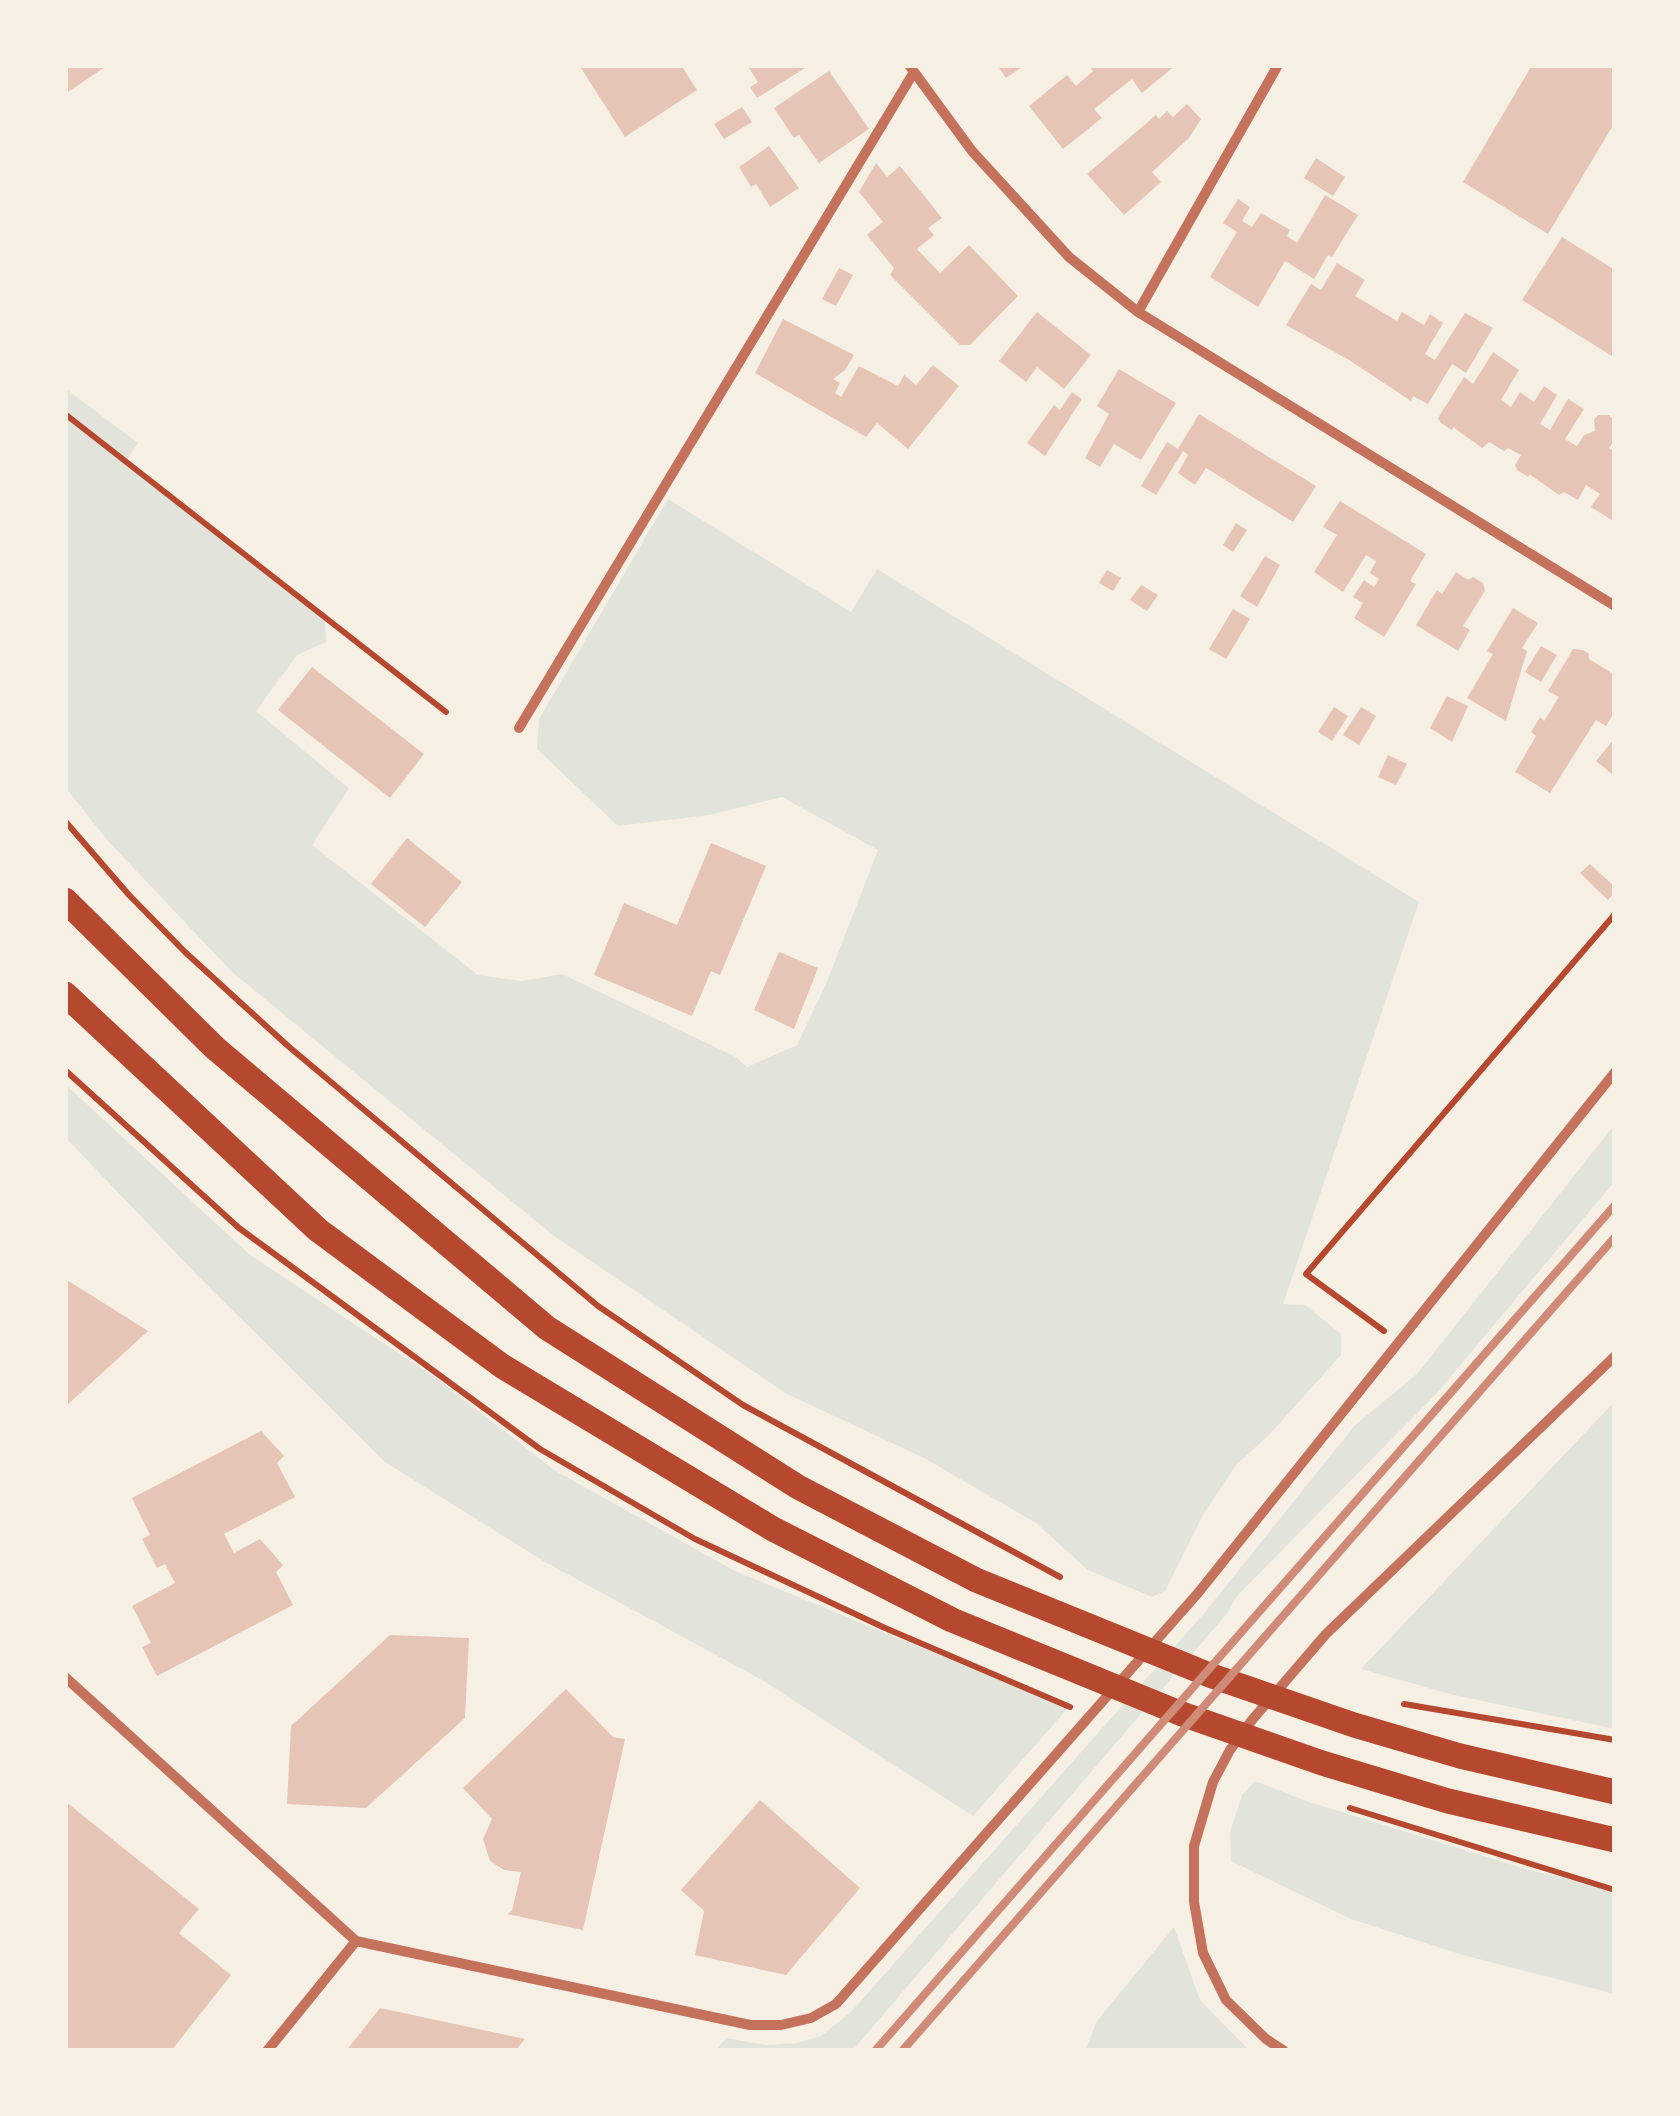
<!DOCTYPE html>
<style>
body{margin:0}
#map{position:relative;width:1680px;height:2116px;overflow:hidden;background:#f6efe4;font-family:"Archivo Narrow",sans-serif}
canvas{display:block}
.frame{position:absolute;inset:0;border:68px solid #f6efe4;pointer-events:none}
</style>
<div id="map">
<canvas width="1680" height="2116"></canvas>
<div class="frame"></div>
</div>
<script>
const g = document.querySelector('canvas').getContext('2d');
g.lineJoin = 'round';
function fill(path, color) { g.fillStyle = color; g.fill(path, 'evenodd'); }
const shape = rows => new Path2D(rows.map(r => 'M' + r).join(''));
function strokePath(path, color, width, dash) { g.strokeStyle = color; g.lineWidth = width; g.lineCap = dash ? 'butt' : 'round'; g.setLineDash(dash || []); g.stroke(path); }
const green = shape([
 [65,388,138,443,125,463,325,621,326,642,297,655,256,711,349,788,312,845,478,975,522,981,562,974,736,1057,747,1067,797,1045,826,984,878,850,782,797,709,815,618,826,537,749,539,719,668,499,851,612,877,569,1419,902,1283,1304,1305,1305,1341,1334,1341,1355,1269,1435,1236,1465,1204,1513,1165,1591,1152,1597,1088,1570,1036,1523,924,1458,787,1394,554,1236,232,972,108,841,65,787],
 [65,1084,250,1255,439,1380,554,1470,735,1571,1068,1708,973,1816,762,1680,545,1562,385,1462,198,1276,65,1137],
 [1615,1124,1615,1181,1436,1394,1236,1597,1229,1611,852,2051,715,2051,726,2038,766,2045,797,2043,821,2036,851,2012,1206,1611,1355,1425,1417,1374],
 [1615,1401,1615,1729,1454,1695,1361,1669],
 [1255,1781,1306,1801,1529,1870,1615,1889,1615,1994,1463,1955,1351,1919,1231,1861,1230,1832,1242,1795],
 [1174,1927,1200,2000,1250,2051,1085,2051,1097,2021]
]);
const building = shape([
 [65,65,108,65,65,94],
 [579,65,681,65,697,90,625,137],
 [747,65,810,65,757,98,750,87,758,82],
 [997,65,1025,65,1006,78],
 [1095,65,1176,65,1142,93,1132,79,1094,109,1102,118,1063,149,1029,106,1067,75,1076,86,1093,71,1091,69],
 [1532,65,1615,65,1615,122,1548,234,1463,182],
 [829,71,869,129,819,163,799,135,794,138,774,108],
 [1187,104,1201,119,1189,138,1152,172,1161,182,1124,215,1087,174,1156,115,1159,119,1167,111,1173,117],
 [742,107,752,122,724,139,714,124],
 [769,146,799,188,770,207,756,184,751,187,739,167],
 [1316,158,1345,177,1333,196,1304,178],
 [876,163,887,177,900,166,942,218,928,228,934,235,917,249,940,273,969,245,1018,296,970,345,960,345,890,275,894,268,867,235,883,222,859,192],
 [1325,195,1358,215,1332,257,1328,255,1314,279,1285,261,1258,307,1210,277,1237,232,1223,223,1238,199,1250,207,1242,221,1252,227,1261,213,1290,230,1287,236,1297,243],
 [1562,237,1615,270,1615,358,1522,300],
 [1337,263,1365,280,1355,296,1397,321,1402,312,1424,325,1430,314,1443,323,1425,354,1435,360,1465,313,1493,328,1466,373,1452,364,1428,404,1413,396,1411,401,1349,360,1286,325,1311,284,1321,290],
 [839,268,853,275,836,306,822,299],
 [1037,312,1091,355,1064,389,1037,367,1026,382,999,361],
 [783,319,854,355,845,370,833,379,840,383,835,393,841,397,859,366,898,386,904,375,916,385,933,365,959,386,908,449,877,423,866,437,755,373],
 [1493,352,1519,370,1501,400,1511,407,1520,392,1534,402,1544,386,1557,395,1540,424,1550,430,1568,399,1584,409,1565,439,1577,446,1584,435,1595,431,1594,420,1598,415,1609,415,1614,420,1615,439,1609,448,1615,452,1615,522,1591,507,1600,494,1586,485,1578,500,1564,492,1559,495,1529,474,1528,477,1517,470,1515,465,1521,455,1508,448,1504,451,1489,442,1482,448,1453,427,1452,430,1441,423,1438,418,1464,377,1473,384],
 [1119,369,1176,403,1141,460,1114,444,1100,467,1085,458,1109,414,1097,406],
 [1072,392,1082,399,1045,456,1027,443,1054,405,1060,410],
 [1199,414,1316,486,1293,522,1206,468,1195,485,1178,473,1188,455,1183,451,1156,495,1141,486,1167,442,1178,449],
 [1340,501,1426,554,1410,581,1416,584,1384,637,1354,618,1363,603,1353,597,1364,580,1374,587,1379,579,1370,573,1376,561,1366,555,1343,592,1314,572,1337,535,1323,527],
 [1236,523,1247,530,1233,552,1223,545],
 [1265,556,1280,565,1257,607,1240,596],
 [1107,570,1121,578,1113,591,1099,583],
 [1456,572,1468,580,1473,577,1483,583,1485,591,1463,626,1470,630,1458,651,1416,625,1437,590,1442,594],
 [1141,585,1158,595,1147,611,1130,600],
 [1513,608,1538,623,1522,648,1527,651,1506,721,1467,698,1493,654,1487,651],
 [1233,609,1250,619,1226,659,1209,649],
 [1541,646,1557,655,1541,682,1525,672],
 [1573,649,1583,650,1589,654,1589,659,1615,675,1615,711,1606,726,1596,720,1550,793,1515,772,1536,736,1531,732,1540,717,1544,721,1559,697,1548,691],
 [312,667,424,754,390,798,278,710],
 [1447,696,1468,706,1452,742,1430,728],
 [1334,707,1348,716,1332,741,1318,732],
 [1361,707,1376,716,1359,745,1343,735],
 [1615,738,1615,770,1612,774,1596,761],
 [1388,755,1407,764,1396,785,1378,777],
 [407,838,462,882,425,927,371,884],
 [711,843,766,866,720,975,711,971,692,1016,594,975,624,903,677,925],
 [1590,864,1615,887,1615,892,1608,900,1580,873],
 [779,952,818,968,794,1029,754,1010],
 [67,1280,148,1331,65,1407,65,1282],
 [261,1431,284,1456,277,1463,295,1497,224,1534,234,1553,260,1539,283,1565,276,1572,293,1605,157,1676,142,1647,151,1643,132,1606,175,1583,165,1564,157,1568,142,1539,150,1535,132,1498],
 [390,1635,469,1638,465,1718,366,1808,287,1804,291,1726],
 [566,1689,613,1737,625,1739,583,1930,507,1914,512,1911,521,1872,504,1870,490,1861,483,1839,492,1819,463,1788],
 [760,1800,860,1888,786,1975,695,1955,704,1911,681,1890],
 [65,1801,199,1909,179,1933,231,1975,171,2051,65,2051],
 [380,2008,525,2039,515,2051,346,2051]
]);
const path = shape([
 [65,414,446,712],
 [65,821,129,895,185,952,288,1046,598,1306,743,1405,1060,1577],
 [65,1070,239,1228,540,1449,695,1539,885,1628,1070,1707],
 [1384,1331,1306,1274,1615,914],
 [1404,1704,1615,1740],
 [1350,1808,1615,1890]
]);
const minor = shape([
 [909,65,972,151,1069,257,1138,312,1615,606],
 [1138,312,1278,65],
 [519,728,914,72],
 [65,1677,356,1941,267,2051],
 [356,1941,750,2025,781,2025,811,2018,836,2004,1198,1593,1615,1072],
 [1284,2051,1266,2039,1226,2000,1203,1953,1194,1902,1194,1846,1213,1782,1230,1750,1252,1720,1326,1634,1615,1356]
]);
const primary = shape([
 [65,900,215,1048,547,1328,798,1487,976,1580,1212,1676,1354,1725,1460,1756,1615,1792],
 [65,994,318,1230,502,1366,773,1529,952,1620,1182,1714,1322,1763,1448,1801,1615,1840]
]);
const rail = shape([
 [875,2051,1615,1205],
 [902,2051,1615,1237]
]);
fill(green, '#e2e4dc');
fill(building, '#e6c5b7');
strokePath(path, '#b5482f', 6);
strokePath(minor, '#c5725c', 10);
strokePath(primary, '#b5482f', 25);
strokePath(rail, '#cf8b77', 8);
</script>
